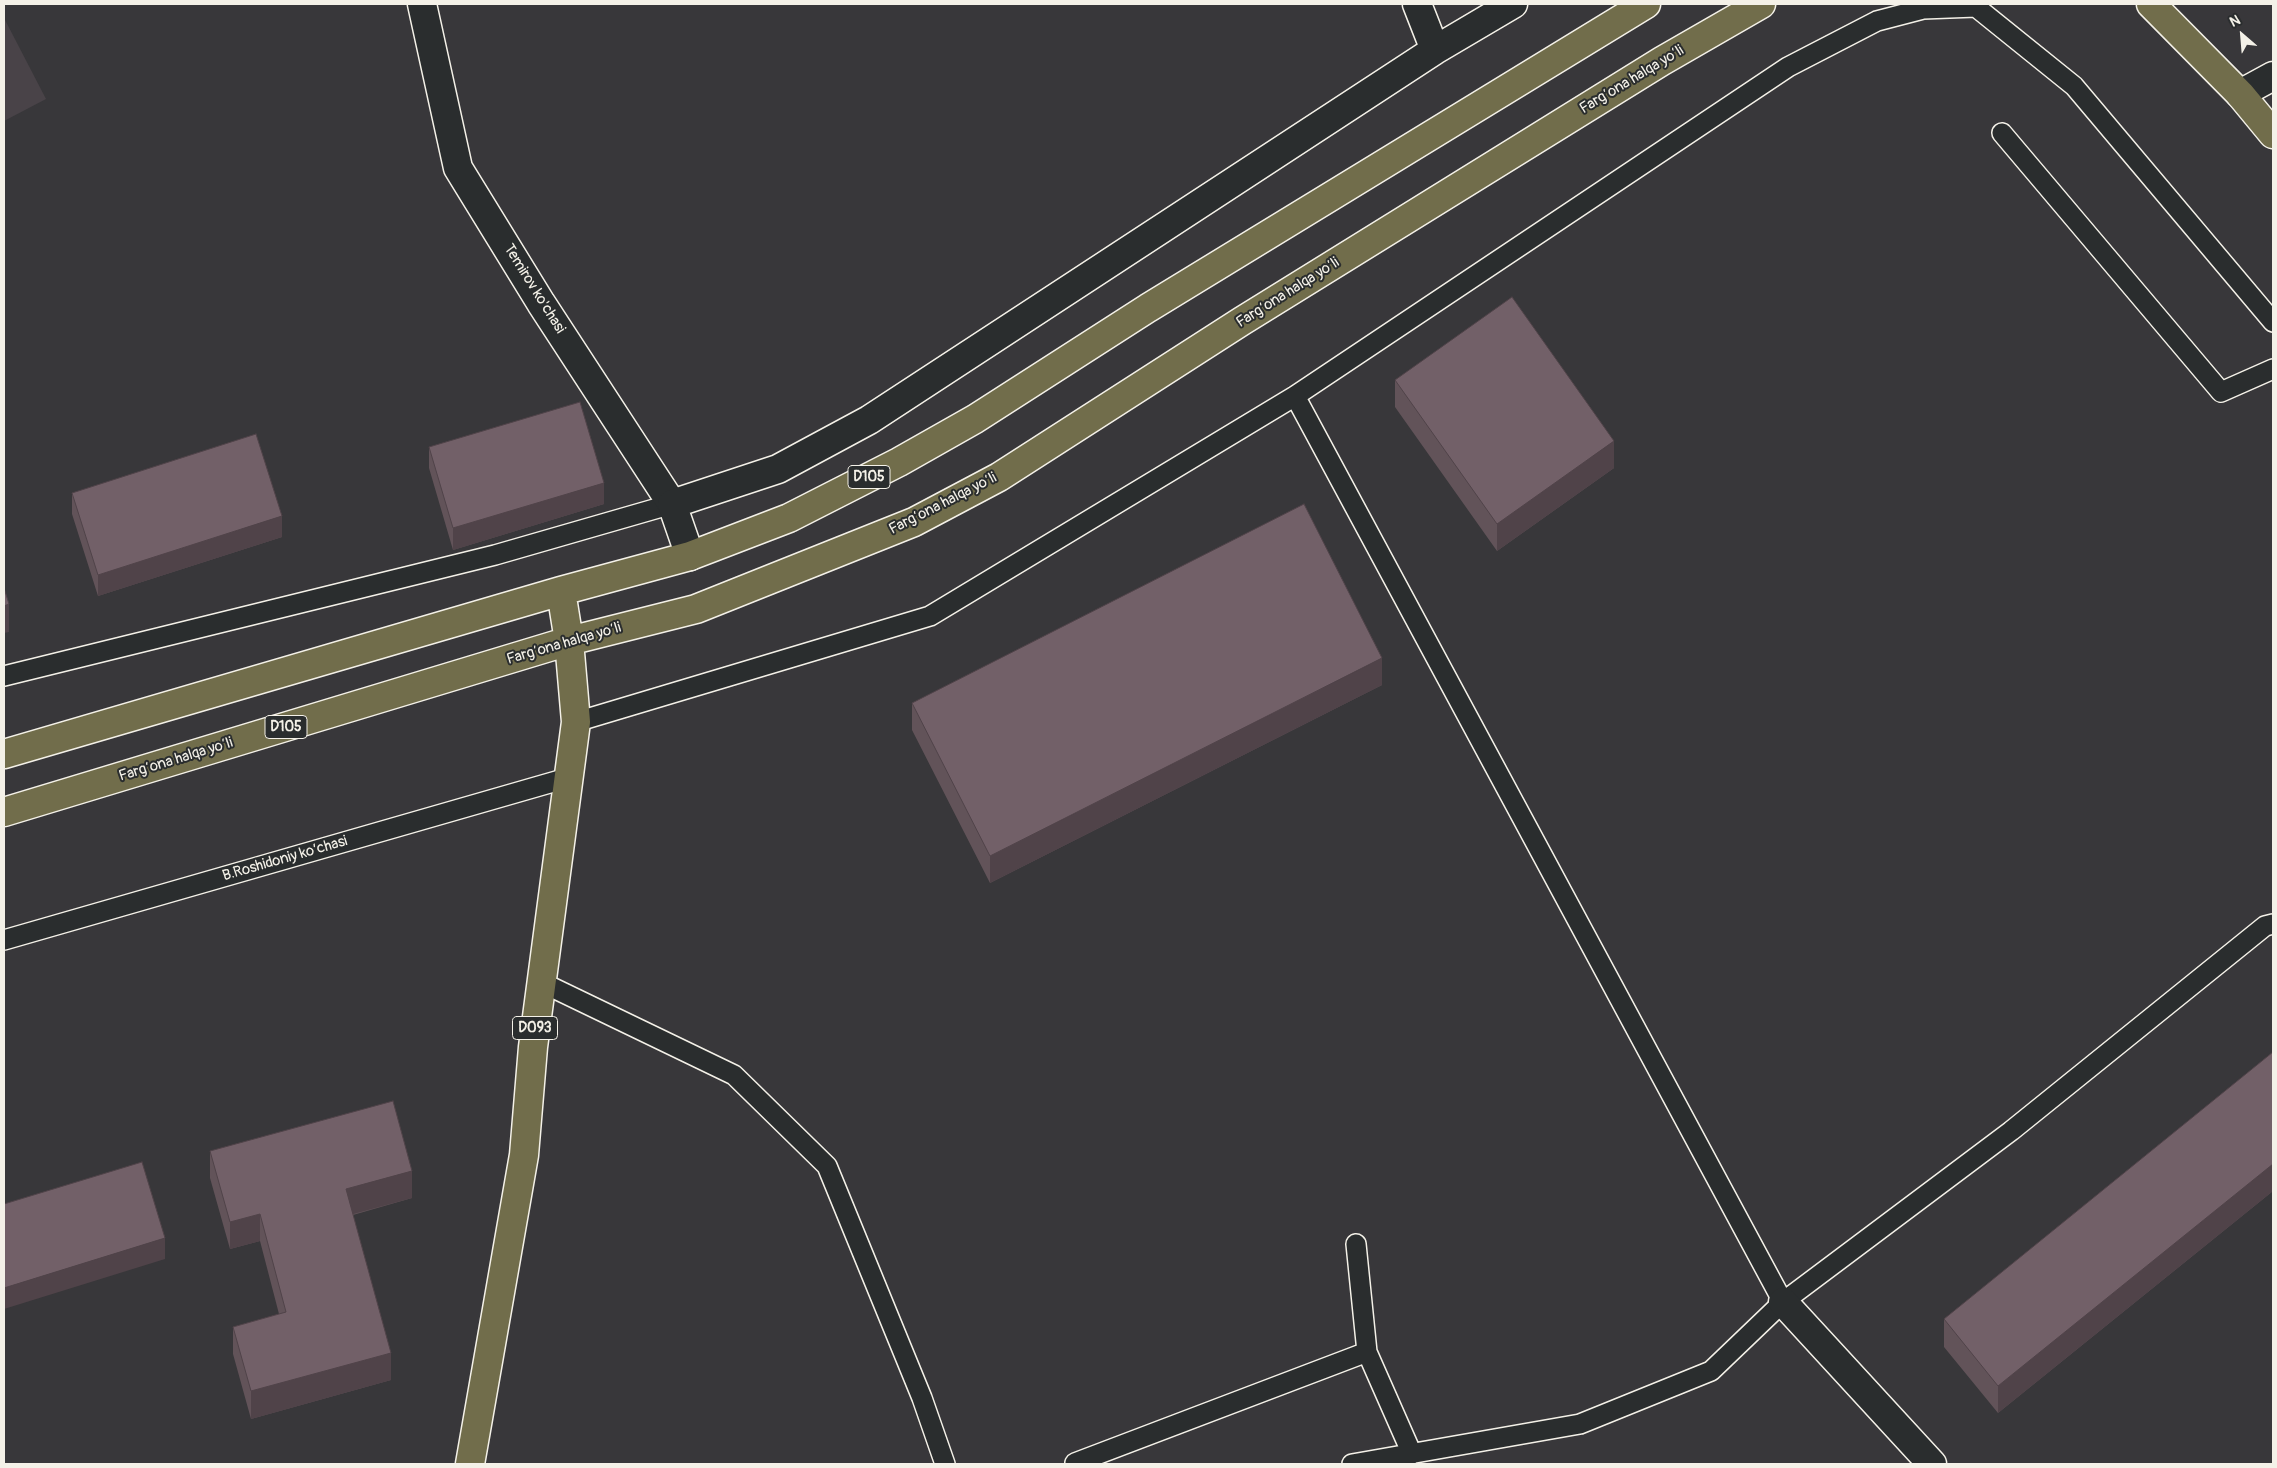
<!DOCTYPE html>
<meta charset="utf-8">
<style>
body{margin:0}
#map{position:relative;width:2277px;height:1468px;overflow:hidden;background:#38373a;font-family:Pangolin,sans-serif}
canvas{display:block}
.frame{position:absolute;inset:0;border:5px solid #f4f1e8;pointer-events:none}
.north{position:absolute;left:2217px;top:10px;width:50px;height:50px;-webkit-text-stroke:4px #2a2d2e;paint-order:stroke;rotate:333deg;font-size:14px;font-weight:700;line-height:20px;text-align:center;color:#f4f1e8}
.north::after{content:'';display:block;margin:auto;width:18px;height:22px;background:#f4f1e8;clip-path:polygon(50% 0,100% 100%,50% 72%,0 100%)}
</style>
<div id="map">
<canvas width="2277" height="1468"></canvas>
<div class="frame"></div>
<div class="north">N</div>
</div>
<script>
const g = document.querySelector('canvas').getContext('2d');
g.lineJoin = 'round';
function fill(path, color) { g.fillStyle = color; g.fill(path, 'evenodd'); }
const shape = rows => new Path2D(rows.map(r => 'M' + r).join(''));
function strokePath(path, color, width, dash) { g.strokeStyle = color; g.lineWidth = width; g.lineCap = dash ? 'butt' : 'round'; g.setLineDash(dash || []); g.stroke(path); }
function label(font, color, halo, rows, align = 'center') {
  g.font = font + ' Pangolin,sans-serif'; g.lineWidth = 4; g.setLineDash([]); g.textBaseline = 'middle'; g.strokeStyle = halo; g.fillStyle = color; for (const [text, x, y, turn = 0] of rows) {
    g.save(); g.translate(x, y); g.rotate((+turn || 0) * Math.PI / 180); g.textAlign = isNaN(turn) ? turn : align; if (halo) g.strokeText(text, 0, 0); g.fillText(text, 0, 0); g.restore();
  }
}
const built = shape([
 [4,18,46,99,4,121]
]);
const service = shape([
 [2002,133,2221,392,2273,369],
 [1295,396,1783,1302],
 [4,676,495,555,672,504],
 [576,722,930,616,1295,396,1788,67,1877,21,1923,9,1976,7,2074,86,2273,322],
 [4,940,567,778],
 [541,982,734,1075,827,1166,922,1398,945,1464],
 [1356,1244,1367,1352,1412,1454],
 [1075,1463,1367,1352],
 [1352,1464,1580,1424,1711,1371,1783,1302,2011,1131,2265,926,2273,924]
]);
const minor = shape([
 [422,4,458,168,541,303,672,504],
 [2240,94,2273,76],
 [1783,1302,1932,1464]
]);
const tertiary = shape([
 [1417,4,1435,50],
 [690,556,672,504,778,469,869,420,1435,50,1513,4]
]);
const primary = shape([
 [2151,4,2240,94,2273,134],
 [4,754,561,591,690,556,789,518,899,462,975,419,1148,308,1646,4],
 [4,812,569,641,696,609,914,522,999,477,1242,321,1662,61,1761,4],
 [470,1464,524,1155,533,1047,576,722,569,641,561,591]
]);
const wall = shape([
 [1395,380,1614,468,1497,551,1395,407],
 [429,447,604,504,453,550,429,468],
 [72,493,282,537,98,596,72,514],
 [1382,685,990,883,912,730,912,703],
 [2273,1052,2273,1191,1998,1413,1944,1347,1944,1319],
 [210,1151,412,1198,353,1215,391,1380,251,1419,233,1354,233,1327,279,1314,260,1241,230,1249,210,1178]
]);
const shadedWall = shape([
 [1614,441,1614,468,1497,551,1497,524],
 [604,483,604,504,453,550,453,528],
 [282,516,282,537,98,596,98,575],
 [9,604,9,632,4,633,4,606],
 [1382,658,1382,685,990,883,990,856],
 [2273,1164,2273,1191,1998,1413,1998,1386],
 [412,1171,412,1198,346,1216,346,1189],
 [260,1214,260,1241,230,1249,230,1222],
 [165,1238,165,1259,4,1309,4,1288],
 [391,1353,391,1380,251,1419,251,1391]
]);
const building = shape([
 [1512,297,1614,441,1497,524,1395,380,1512,297],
 [580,402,604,483,453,528,429,447,580,402],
 [256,434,282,516,98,575,72,493,256,434],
 [1304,504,1382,658,990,856,912,703,1304,504],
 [4,588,9,604,4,606,4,588],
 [2273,1052,2273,1164,1998,1386,1944,1319,2273,1052],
 [393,1101,412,1171,346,1189,391,1353,251,1391,233,1327,286,1312,260,1214,230,1222,210,1151,393,1101],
 [142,1162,165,1238,4,1288,4,1204,142,1162]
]);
const shields = [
 [869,477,42],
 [286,727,42],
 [535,1028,45]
];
const shieldNames = [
 ["D105",869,477],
 ["D105",286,727],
 ["D093",535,1028]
];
const streetNames = [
 ["Farg‘ona halqa yo‘li",1632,80,-31],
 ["Temirov ko'chasi",534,289,58],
 ["Farg‘ona halqa yo‘li",1288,293,-32],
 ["Farg‘ona halqa yo‘li",943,504,-27],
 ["Farg‘ona halqa yo‘li",564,644,-16],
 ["Farg‘ona halqa yo‘li",176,760,-17],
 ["B.Roshidoniy ko’chasi",285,859,-16]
];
fill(built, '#494348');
strokePath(service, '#f4f1e8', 22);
strokePath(minor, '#f4f1e8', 31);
strokePath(tertiary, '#f4f1e8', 31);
strokePath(primary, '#f4f1e8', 31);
strokePath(service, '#2a2d2e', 19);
strokePath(minor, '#2a2d2e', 28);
strokePath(tertiary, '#2a2d2e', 28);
strokePath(primary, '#716d4b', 28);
fill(wall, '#625359');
fill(shadedWall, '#504349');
fill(building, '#726068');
strokePath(building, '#504349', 1);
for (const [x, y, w] of shields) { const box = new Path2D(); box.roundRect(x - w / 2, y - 11.5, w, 23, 4); g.fillStyle = '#2a2d2e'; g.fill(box); strokePath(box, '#f4f1e8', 1); }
label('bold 14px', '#f4f1e8', null, shieldNames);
label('15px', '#f4f1e8', '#2a2d2e', streetNames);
</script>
